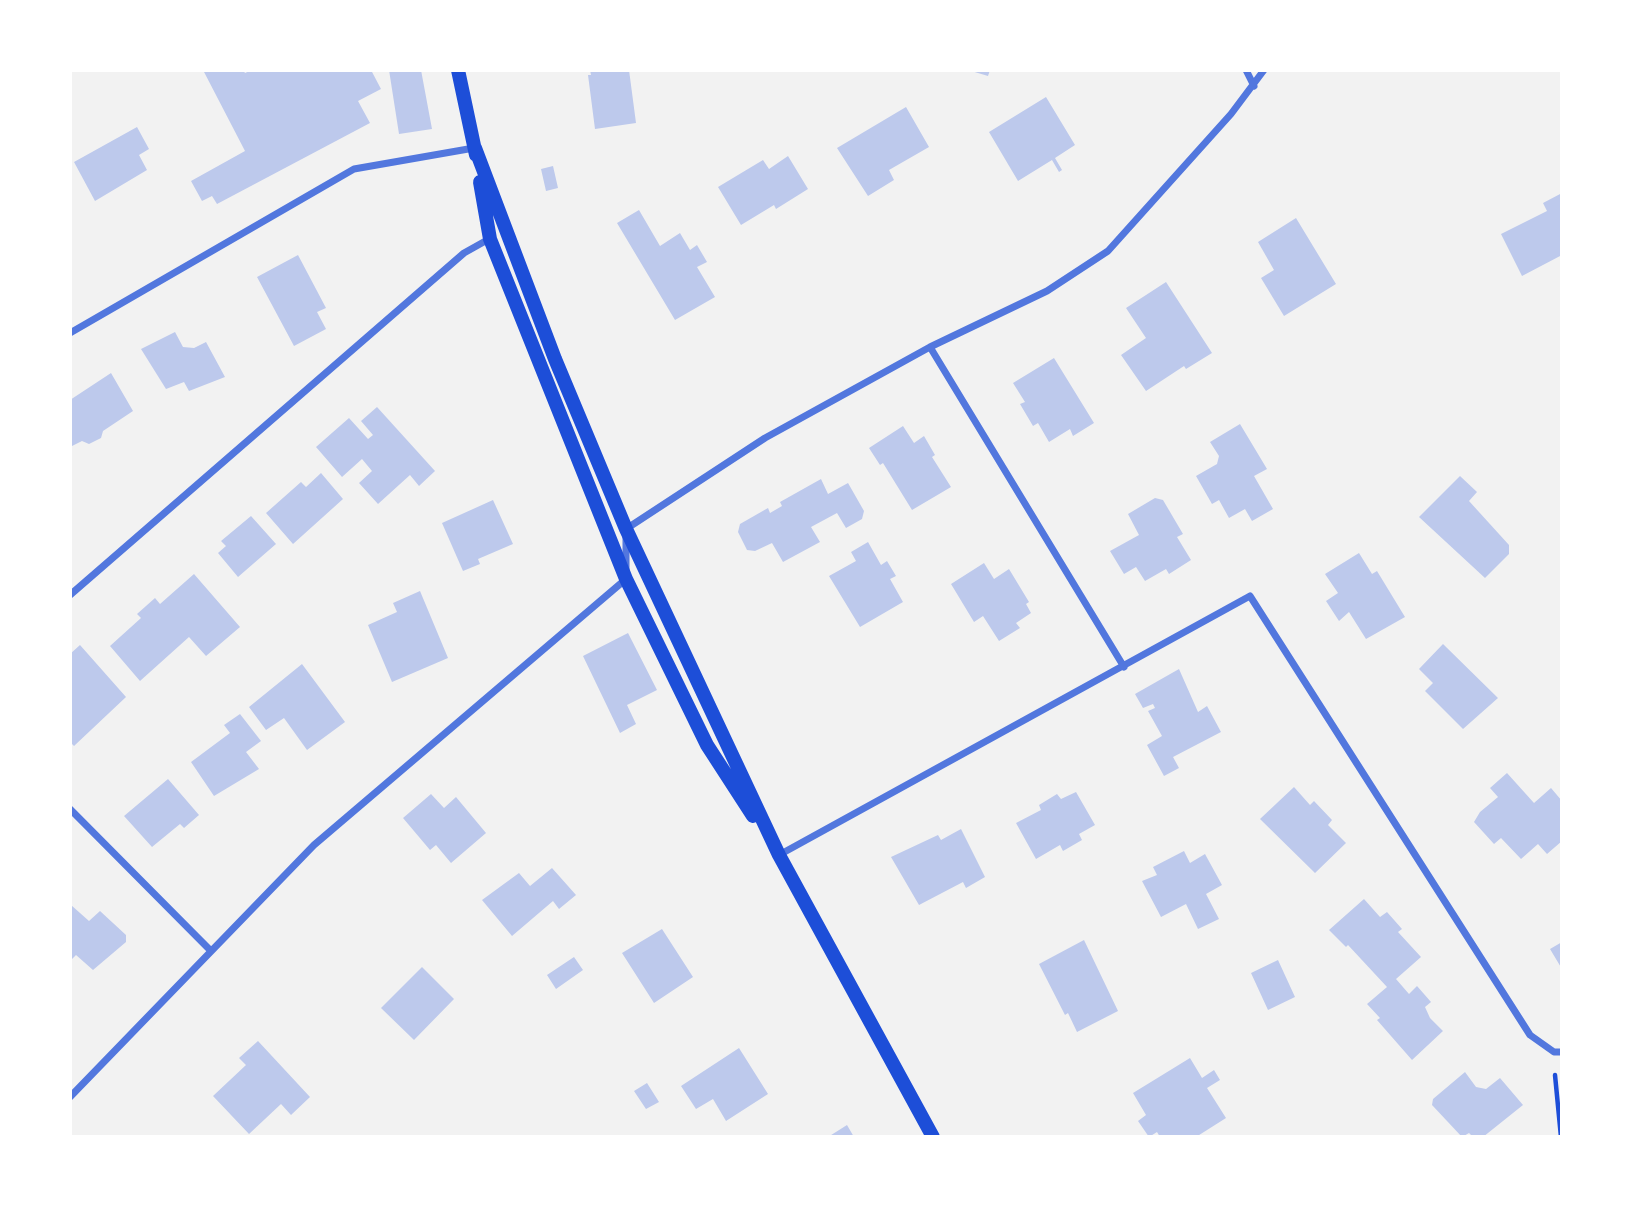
<!DOCTYPE html>
<style>
body{margin:0}
#map{position:relative;width:1632px;height:1207px;overflow:hidden;background:#f2f2f2;font-family:"IBM Plex Serif",serif}
canvas{display:block}
.frame{position:absolute;inset:0;border:72px solid #fff;pointer-events:none}
</style>
<div id="map">
<canvas width="1632" height="1207"></canvas>
<div class="frame"></div>
</div>
<script>
const g = document.querySelector('canvas').getContext('2d');
g.lineJoin = 'round';
function fill(path, color) { g.fillStyle = color; g.fill(path, 'evenodd'); }
const shape = rows => new Path2D(rows.map(r => 'M' + r).join(''));
function strokePath(path, color, width, dash) { g.strokeStyle = color; g.lineWidth = width; g.lineCap = dash ? 'butt' : 'round'; g.setLineDash(dash || []); g.stroke(path); }
const building = shape([
 [203,70,243,70,245,73,252,70,371,70,381,89,358,101,370,123,217,204,212,196,202,201,191,181,245,151],
 [389,70,421,70,432,129,399,134],
 [590,70,629,70,636,123,595,129,588,75,591,75],
 [968,70,990,70,988,76],
 [1046,97,1075,145,1055,158,1062,170,1059,172,1052,160,1018,181,989,132],
 [906,107,929,147,889,170,894,180,868,196,837,148],
 [137,127,149,149,139,155,147,170,95,201,74,162],
 [788,156,808,189,776,209,774,205,741,225,718,187,763,160,769,169],
 [553,166,558,188,546,191,541,169],
 [1562,193,1562,255,1522,276,1501,234,1547,211,1543,203],
 [639,210,660,246,680,233,690,250,697,245,707,262,697,267,715,297,675,320,617,223],
 [1296,218,1336,284,1284,316,1261,278,1274,270,1258,242],
 [298,255,326,308,317,312,326,329,294,346,257,277],
 [1166,282,1212,353,1186,369,1184,366,1146,391,1121,355,1146,338,1126,308],
 [175,332,183,347,194,348,206,342,225,377,189,391,184,382,166,389,141,349],
 [1054,358,1094,423,1073,436,1070,429,1049,442,1038,423,1033,426,1020,404,1025,402,1013,383],
 [111,373,133,411,103,431,101,438,89,444,82,441,70,447,70,400],
 [377,407,435,471,419,486,410,475,378,504,359,483,372,471,362,459,342,477,316,447,349,418,368,439,373,435,361,421],
 [1240,424,1267,469,1254,476,1273,509,1252,521,1245,509,1229,518,1219,500,1212,504,1196,476,1217,464,1219,456,1210,442],
 [903,426,914,443,924,436,935,455,932,457,951,487,912,510,883,463,880,465,869,448],
 [321,473,343,499,293,544,266,513,301,482,306,487],
 [1460,476,1477,492,1469,501,1509,545,1509,554,1485,578,1419,517],
 [821,479,828,494,848,483,864,511,862,519,846,528,837,513,811,527,820,542,783,562,772,543,755,551,747,550,738,532,740,524,768,508,770,513,782,506,780,502],
 [1155,498,1163,500,1183,534,1177,537,1191,560,1169,574,1166,569,1145,581,1136,567,1124,574,1110,551,1139,535,1128,514],
 [493,500,513,544,478,559,480,564,463,571,442,523],
 [251,516,276,544,238,577,218,553,226,546,221,541],
 [868,542,881,565,887,561,896,576,890,579,903,602,860,627,829,576,856,561,851,552],
 [1359,553,1372,574,1377,571,1405,617,1366,639,1349,612,1339,621,1326,601,1338,593,1325,574],
 [984,563,994,579,1009,569,1029,602,1026,604,1031,613,1016,623,1020,628,999,641,983,616,974,622,951,584],
 [194,574,240,627,206,656,189,637,140,681,110,646,141,618,137,614,155,598,160,604],
 [420,591,448,658,392,682,368,625,397,612,393,603],
 [628,633,657,690,627,705,636,724,620,733,583,656],
 [1443,644,1498,698,1463,729,1425,691,1433,683,1419,669],
 [80,645,126,697,74,746,70,742,70,654],
 [302,664,345,722,307,750,284,718,266,730,249,707],
 [1179,669,1198,712,1207,706,1221,732,1173,757,1179,768,1164,776,1147,745,1162,736,1148,711,1155,708,1153,704,1143,708,1135,694],
 [240,714,261,741,246,752,259,769,214,796,191,762,230,733,224,725],
 [1507,773,1534,803,1551,788,1562,801,1562,841,1547,854,1538,844,1521,859,1501,838,1494,844,1474,822,1480,812,1498,797,1490,788],
 [168,779,199,815,184,828,180,824,152,847,124,816],
 [1294,787,1310,805,1314,801,1332,820,1328,825,1346,843,1315,873,1260,819],
 [1076,792,1095,825,1079,834,1082,840,1063,851,1060,845,1036,859,1016,823,1041,810,1039,805,1057,794,1061,799],
 [431,794,444,808,456,797,486,833,451,863,436,845,430,850,403,818],
 [961,829,985,877,966,888,963,882,919,905,891,857,938,835,941,840],
 [1184,851,1190,863,1205,854,1222,885,1206,894,1219,919,1198,929,1186,904,1161,917,1142,881,1157,875,1153,867],
 [552,868,576,895,559,909,553,901,512,936,482,900,519,873,530,886],
 [1364,899,1380,917,1387,912,1402,929,1398,932,1421,957,1396,979,1409,994,1417,986,1431,1002,1425,1007,1430,1018,1443,1031,1412,1060,1377,1020,1380,1018,1367,1004,1387,987,1348,945,1346,947,1329,930],
 [71,905,89,921,100,911,126,935,126,942,93,970,76,955,70,961],
 [662,929,693,977,654,1003,622,953],
 [1084,940,1118,1011,1077,1032,1068,1013,1065,1015,1039,964],
 [1562,942,1562,969,1550,949],
 [574,957,583,970,556,989,547,975],
 [1278,960,1295,997,1268,1010,1251,973],
 [422,967,454,999,414,1040,381,1008],
 [258,1041,310,1097,291,1115,281,1104,249,1134,213,1096,246,1065,239,1058],
 [739,1048,768,1094,726,1121,713,1099,696,1109,681,1086],
 [1190,1058,1202,1078,1214,1070,1220,1080,1207,1088,1226,1118,1196,1137,1160,1137,1157,1132,1149,1137,1138,1121,1146,1115,1133,1093],
 [1465,1072,1476,1087,1486,1089,1500,1078,1523,1105,1483,1137,1473,1137,1469,1133,1462,1137,1432,1105,1433,1099],
 [647,1083,659,1102,646,1109,634,1091],
 [847,1125,854,1137,828,1137]
]);
const path = shape([
 [1555,1075,1561,1137]
]);
const minor = shape([
 [1246,70,1254,86],
 [70,333,354,169,474,148],
 [930,347,1124,667],
 [70,595,464,253,489,239],
 [70,809,211,951],
 [779,855,1250,596,1530,1035,1554,1052,1562,1052],
 [70,1097,314,845,626,579,626,529,765,438,930,347,1047,291,1108,251,1231,114,1264,70]
]);
const secondary = shape([
 [458,70,476,155],
 [475,148,555,359,626,529,779,855,933,1137],
 [480,182,490,239,626,579,707,745,753,816]
]);
fill(building, '#bdc9ec');
strokePath(path, '#1d4ed8', 4.5);
strokePath(minor, '#5277de', 7);
strokePath(secondary, '#1d4ed8', 14);
</script>
